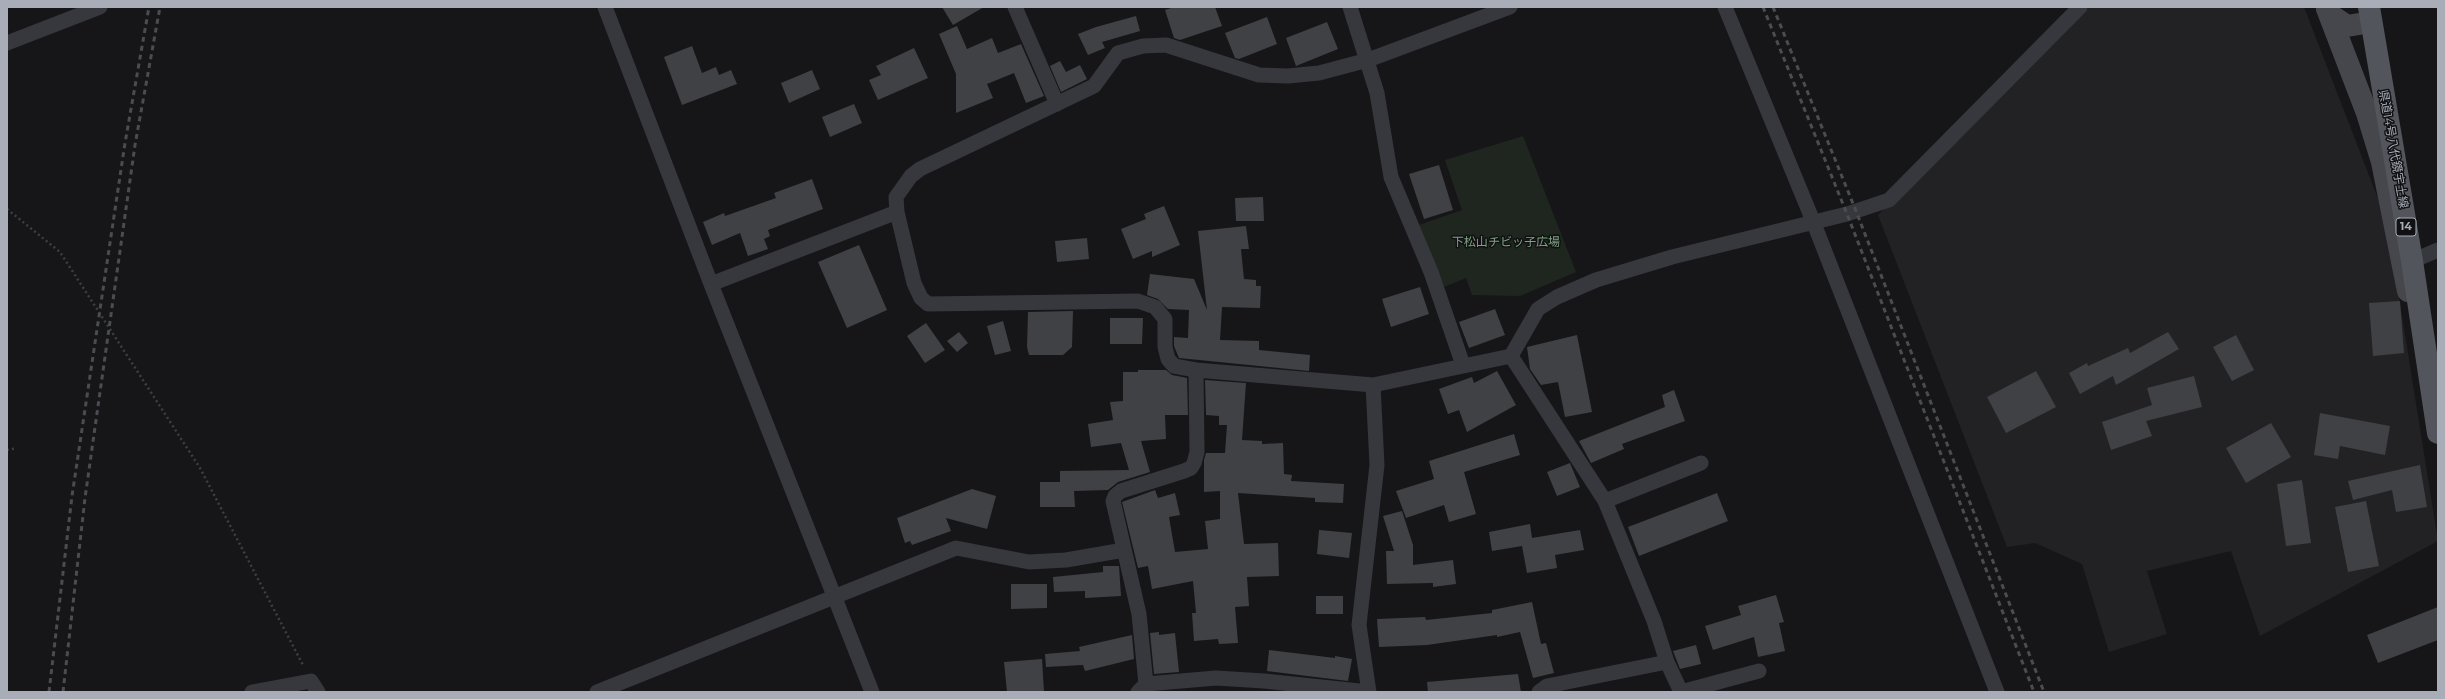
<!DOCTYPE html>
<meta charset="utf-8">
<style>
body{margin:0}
#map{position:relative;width:2445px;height:699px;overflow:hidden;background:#161618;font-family:Montserrat,sans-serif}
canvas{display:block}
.frame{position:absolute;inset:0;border:8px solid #a8adb8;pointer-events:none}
</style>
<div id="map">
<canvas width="2445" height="699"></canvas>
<div class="frame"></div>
</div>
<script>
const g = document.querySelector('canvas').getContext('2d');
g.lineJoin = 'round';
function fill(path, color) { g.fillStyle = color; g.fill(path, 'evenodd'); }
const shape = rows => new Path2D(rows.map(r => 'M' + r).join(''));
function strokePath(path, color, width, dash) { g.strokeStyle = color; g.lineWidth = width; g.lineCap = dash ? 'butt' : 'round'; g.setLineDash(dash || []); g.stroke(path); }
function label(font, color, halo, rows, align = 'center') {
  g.font = font + ' Montserrat,"Noto Sans JP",sans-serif'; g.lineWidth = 3; g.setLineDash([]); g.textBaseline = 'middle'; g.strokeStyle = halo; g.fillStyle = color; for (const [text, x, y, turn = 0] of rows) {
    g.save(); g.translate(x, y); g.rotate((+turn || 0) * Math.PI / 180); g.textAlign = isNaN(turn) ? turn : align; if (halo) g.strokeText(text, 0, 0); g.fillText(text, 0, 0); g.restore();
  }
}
const built = shape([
 [2087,7,2304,7,2387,222,2438,541,2260,636,2231,551,2147,571,2167,634,2109,652,2082,564,2035,543,2007,547,1878,215]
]);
const green = shape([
 [1523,136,1576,272,1520,296,1472,295,1466,278,1444,287,1419,225,1462,210,1445,160]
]);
const building = shape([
 [942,7,984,7,953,25],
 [1174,7,1215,7,1222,26,1180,40,1174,38,1165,10],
 [1136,16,1140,31,1102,42,1105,48,1088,55,1078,34,1096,27],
 [1267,17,1277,44,1239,59,1235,58,1225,33],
 [1327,22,1338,49,1296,66,1286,38],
 [957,26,967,49,992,38,998,53,1021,44,1044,96,1026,103,1014,73,987,84,993,98,956,113,956,74,939,34],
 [692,46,702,73,716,67,719,75,731,70,737,84,682,105,664,57],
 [914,48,928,78,878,100,869,80,881,75,876,66],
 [1060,61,1066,72,1080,65,1087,79,1061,92,1050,66],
 [812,70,820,89,789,103,781,83],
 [854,104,862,123,830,137,822,117],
 [1439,165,1453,210,1424,219,1409,174],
 [812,179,823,209,768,230,770,236,764,239,768,249,748,256,740,233,712,245,703,222,724,213,725,216,776,198,774,193],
 [1263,197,1264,221,1236,221,1235,198],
 [1164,206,1180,245,1152,257,1152,251,1133,259,1121,229,1146,219,1144,214],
 [1246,226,1249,249,1241,249,1244,279,1256,280,1256,286,1261,286,1260,308,1222,307,1220,340,1259,341,1259,350,1310,355,1309,371,1179,358,1174,346,1174,337,1188,338,1189,310,1168,309,1158,299,1147,295,1150,274,1194,279,1207,310,1198,231],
 [1087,238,1089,259,1057,262,1055,241],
 [859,245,887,310,847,328,818,262],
 [1420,287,1429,314,1391,327,1382,299],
 [2400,301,2404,353,2373,356,2369,303],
 [1495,309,1505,335,1469,348,1459,322],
 [1073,311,1072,347,1063,355,1029,355,1027,347,1028,312],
 [1110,318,1143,318,1142,344,1110,344],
 [1003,321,1011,351,995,355,987,326],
 [926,323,945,350,925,363,907,336],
 [959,332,968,343,957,352,947,341],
 [2168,332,2179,349,2116,385,2113,376,2080,394,2069,373,2087,363,2088,366,2128,348,2130,353],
 [1577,335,1592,412,1565,417,1558,382,1541,385,1530,369,1527,347],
 [2236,335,2254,370,2232,381,2213,347],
 [1138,370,1166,370,1172,375,1187,378,1188,415,1165,415,1166,439,1141,441,1150,472,1118,482,1108,490,1074,491,1075,507,1040,507,1040,482,1060,482,1060,471,1129,470,1121,443,1091,447,1088,424,1113,420,1110,402,1123,401,1123,372,1138,372],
 [1497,371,1516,405,1467,432,1459,410,1448,414,1439,389,1472,377,1474,383],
 [2036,371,2056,407,2006,433,1987,397],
 [2194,376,2202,407,2146,421,2152,436,2111,450,2102,422,2152,405,2147,388],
 [1205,380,1246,383,1242,440,1262,441,1262,444,1283,443,1284,474,1292,475,1291,481,1344,484,1343,503,1315,502,1315,498,1238,493,1244,544,1278,543,1279,576,1247,577,1249,606,1235,607,1238,643,1219,644,1218,639,1194,641,1192,613,1196,613,1193,581,1152,589,1148,566,1138,568,1122,502,1155,490,1158,498,1175,493,1180,515,1169,517,1175,552,1208,549,1205,521,1220,519,1220,491,1204,492,1204,460,1206,453,1225,453,1227,425,1219,425,1219,416,1206,415],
 [1674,390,1685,421,1622,444,1624,449,1591,463,1579,441,1665,407,1662,395],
 [2320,413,2390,426,2385,455,2340,446,2338,459,2314,455],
 [2271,423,2291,457,2246,483,2226,448],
 [1514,434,1520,455,1464,472,1476,514,1449,522,1444,505,1406,518,1396,491,1434,479,1429,461],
 [1570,463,1580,487,1557,496,1547,472],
 [2420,465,2427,507,2396,512,2392,490,2353,500,2348,481],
 [2302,480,2311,543,2286,546,2277,484],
 [972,489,996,496,987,529,946,518,951,531,912,545,910,541,905,543,897,518],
 [1717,493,1728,521,1639,556,1628,527],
 [2366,501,2379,566,2348,572,2335,507],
 [1402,511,1413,545,1413,565,1453,560,1456,584,1433,587,1433,583,1387,584,1386,551,1394,551,1383,516],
 [1530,524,1532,538,1580,530,1584,550,1555,555,1557,568,1527,573,1522,546,1492,551,1489,532],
 [1319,530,1352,533,1349,558,1317,554],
 [1103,566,1119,566,1121,596,1085,598,1085,591,1054,592,1053,577,1103,572],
 [1011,584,1047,584,1047,608,1011,609],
 [1776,595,1784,622,1779,623,1785,651,1758,657,1754,637,1713,650,1705,626,1741,615,1738,606],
 [1316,596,1343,596,1343,614,1316,614],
 [1532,602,1541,644,1546,643,1554,673,1533,678,1520,632,1497,637,1497,635,1427,645,1379,647,1377,619,1425,617,1426,620,1492,613,1492,610],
 [2438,607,2438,640,2378,663,2367,635],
 [1159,632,1159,635,1175,633,1179,672,1154,674,1150,633],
 [1132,635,1134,659,1085,671,1083,665,1046,667,1045,654,1080,651,1079,647],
 [1696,645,1701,664,1680,669,1673,651],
 [1269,650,1335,658,1335,656,1352,659,1348,681,1267,671],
 [1042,659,1044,692,1007,692,1004,662],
 [1518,674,1521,692,1428,692,1427,682]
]);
const path = shape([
 [7,209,60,252,200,468,304,667],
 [7,450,17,448]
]);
const street = shape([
 [605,7,711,284,872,692],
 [1015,7,1057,104],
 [1350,7,1377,93,1391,177,1431,272,1463,365],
 [1725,7,1813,221,1997,692],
 [7,43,100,7],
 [897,212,896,197,911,176,920,169,1094,86,1118,53,1143,46,1166,45,1259,75,1288,76,1319,73,1368,60,1510,7],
 [2412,261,2438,250],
 [711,284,897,212,914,283,921,298,928,304,1138,301,1155,307,1165,319,1165,347,1168,359,1174,366,1196,370,1373,385,1511,356,1538,309,1557,297,1596,280,1672,257,1847,214,1889,200,2080,7],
 [1511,356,1605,501,1654,621,1667,662,1681,692],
 [1605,501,1701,463],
 [1146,684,1216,678,1264,681,1369,692],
 [252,692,311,681,318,692],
 [597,692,956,548,1029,562,1066,560,1124,550],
 [1138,692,1146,684,1139,614,1113,501,1115,496,1121,491,1184,471,1191,468,1194,463,1197,452,1196,370],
 [1369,692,1359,625,1377,465,1373,385],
 [1539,692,1547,686,1667,662],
 [1681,692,1759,671]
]);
const secondary = shape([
 [2327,9,2329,14,2347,26,2371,22],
 [2329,14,2367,113,2382,162,2408,291]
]);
const primary = shape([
 [2369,7,2412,261,2438,433]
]);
const rail = shape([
 [1763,7,1847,214,2034,692],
 [1773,7,1856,211,2044,692],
 [49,692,72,496,125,143,149,7],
 [63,692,85,498,135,145,160,7]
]);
const shields = [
 [2406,227,20]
];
const shieldNames = [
 ["14",2406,227]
];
const streetNames = [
 ["県道14号八代鏡宇土線",2393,149,80]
];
const parkNames = [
 ["下松山チビッ子広場",1506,242]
];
fill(built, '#222225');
fill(green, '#1e261f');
fill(building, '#404145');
strokePath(path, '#3d3f44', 2.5, [2, 3]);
strokePath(street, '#37383d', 15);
strokePath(secondary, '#45474d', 22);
strokePath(primary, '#53555c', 22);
strokePath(rail, '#4a4c52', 3, [5, 4]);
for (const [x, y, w] of shields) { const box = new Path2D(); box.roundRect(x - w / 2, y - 9, w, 18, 3); g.fillStyle = '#111113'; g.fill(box); strokePath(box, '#a8adb8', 1); }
label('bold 11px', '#a8adb8', null, shieldNames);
label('12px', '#a8adb8', '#111113', streetNames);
label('12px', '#7fa381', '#111113', parkNames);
</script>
